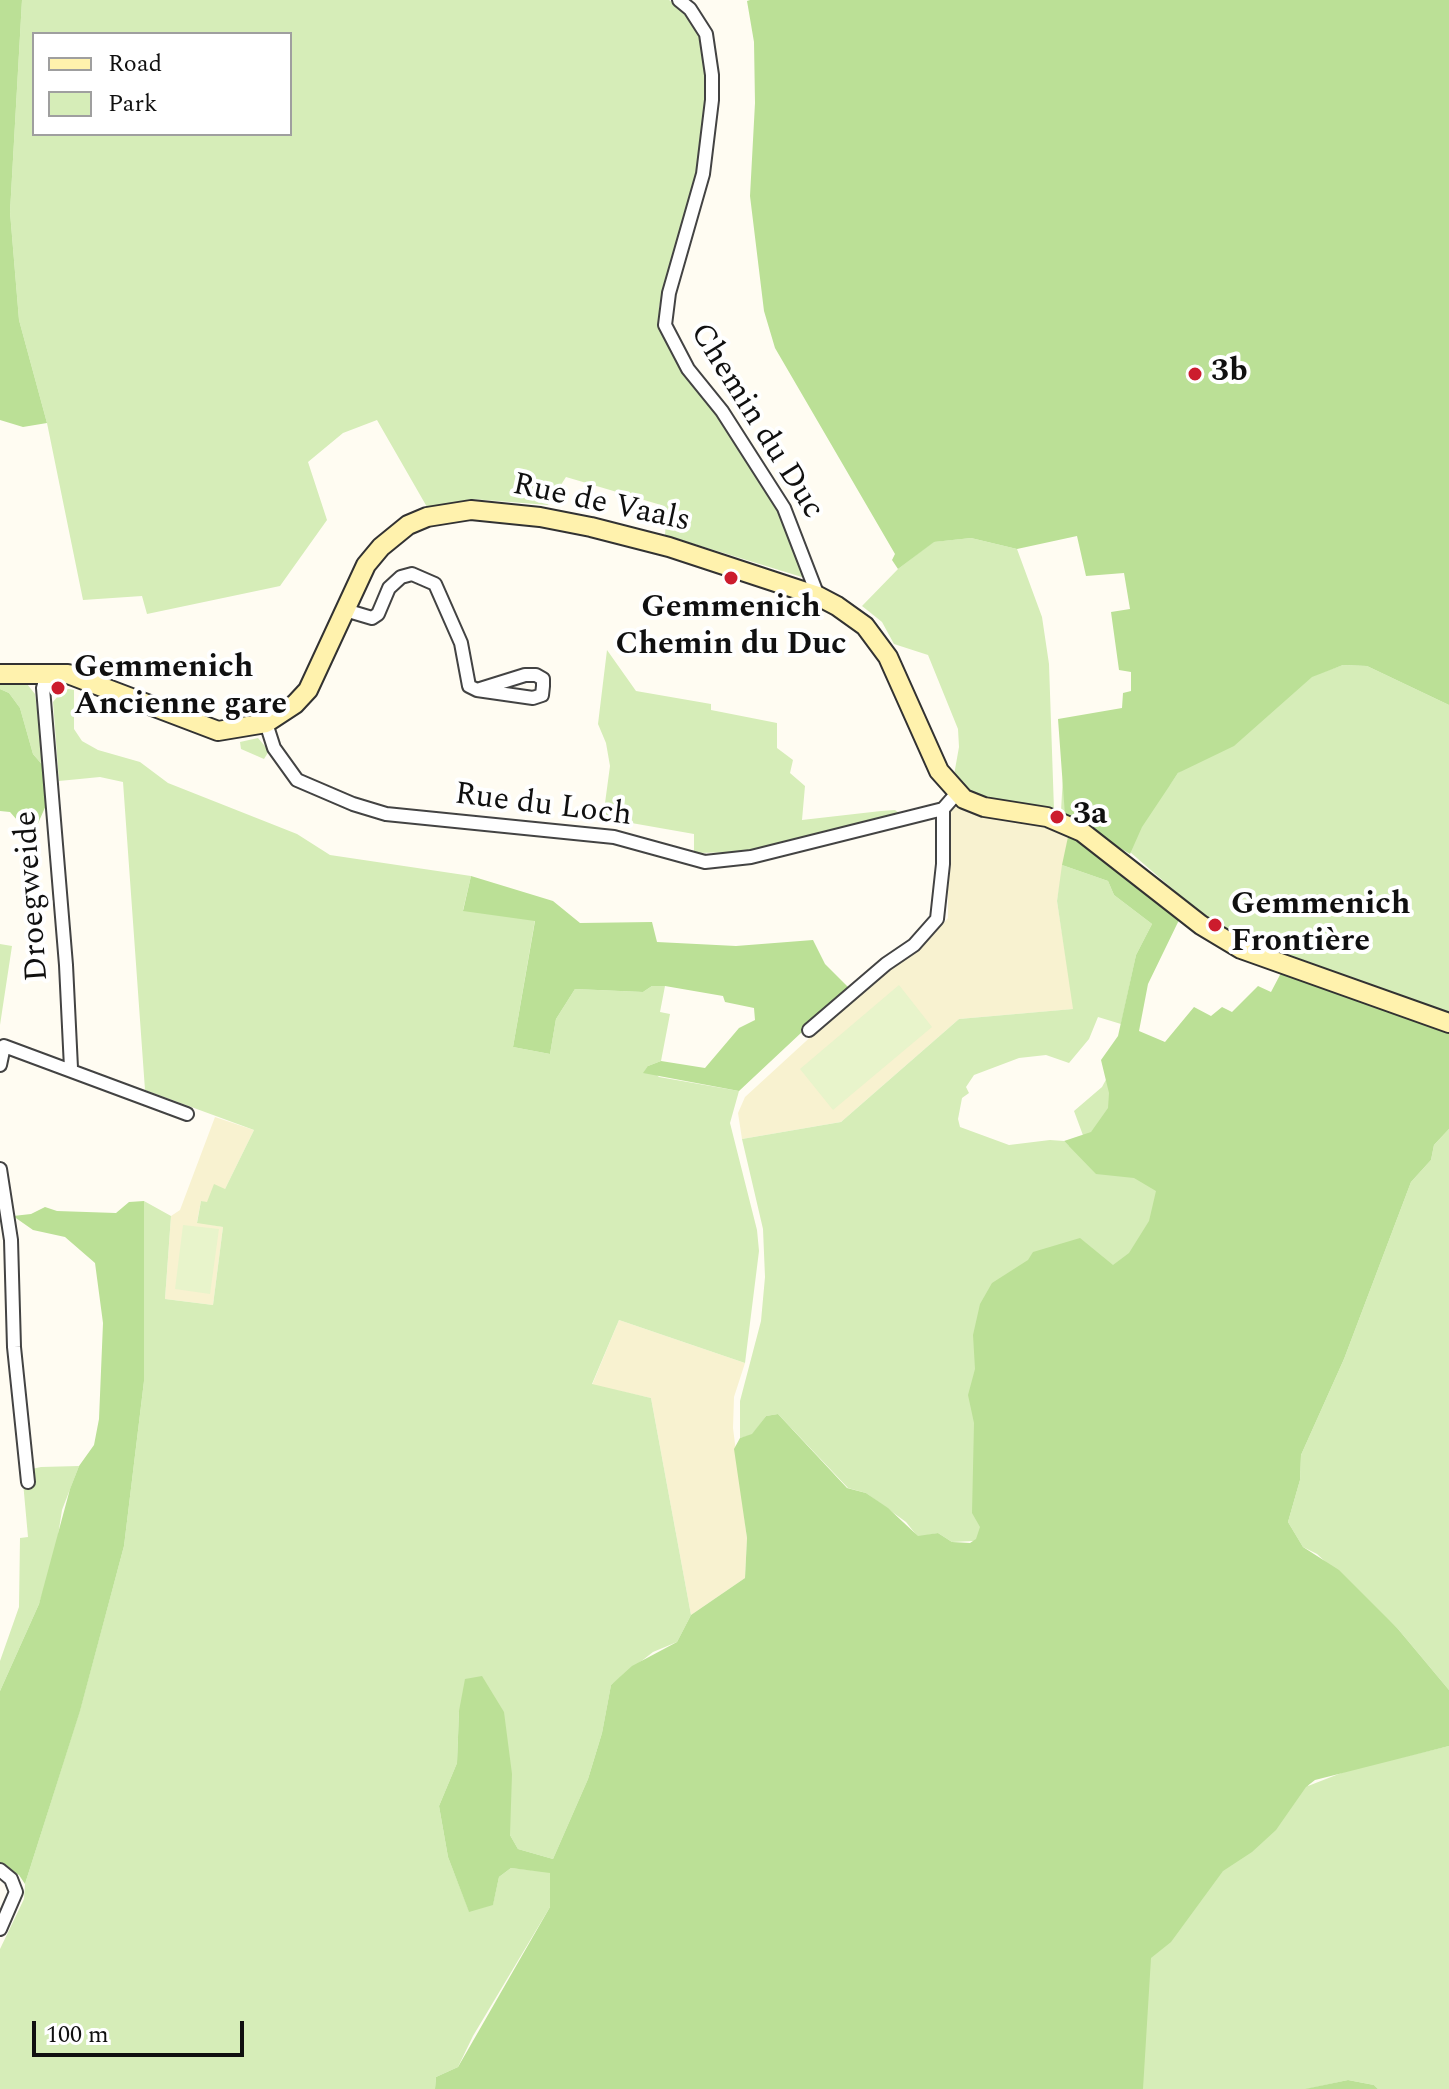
<!DOCTYPE html>
<meta charset="utf-8">
<style>
body{margin:0}
#map{position:relative;width:1449px;height:2089px;overflow:hidden;background:#fffcf2;font-family:Spectral,serif}
canvas{display:block}
.legend{position:absolute;left:32px;top:32px;width:260px;height:104px;box-sizing:border-box;background:#fff;border:2px solid #9f9f9f;margin:0;padding:10px 14px;list-style:none;font-size:24px;color:#101010}
.legend li{display:flex;align-items:center;gap:16px;height:40px}
.legend b{width:40px;border:2px solid #9f9f9f}
.scale{position:absolute;left:32px;top:2021px;width:212px;height:36px;box-sizing:border-box;border:4px solid #101010;border-top:0;padding-left:10px;font-size:24px;line-height:28px;white-space:nowrap;color:#101010;-webkit-text-stroke:6px #fff;paint-order:stroke}
</style>
<div id="map">
<canvas width="1449" height="2089"></canvas>
<ul class="legend">
<li><b style="height:10px;background:#fff2ad"></b>Road</li>
<li><b style="height:22px;background:#d6edb8"></b>Park</li>
</ul>
<div class="scale">100 m</div>
</div>
<script>
const g = document.querySelector('canvas').getContext('2d');
g.lineJoin = 'round';
function fill(path, color) { g.fillStyle = color; g.fill(path, 'evenodd'); }
const shape = rows => new Path2D(rows.map(r => 'M' + r).join(''));
function strokePath(path, color, width, dash) { g.strokeStyle = color; g.lineWidth = width; g.lineCap = dash ? 'butt' : 'round'; g.setLineDash(dash || []); g.stroke(path); }
function label(font, color, halo, rows, align = 'center') {
  g.font = font + ' Spectral,serif'; g.lineWidth = 8; g.setLineDash([]); g.textBaseline = 'middle'; g.strokeStyle = halo; g.fillStyle = color; for (const [text, x, y, turn = 0] of rows) {
    g.save(); g.translate(x, y); g.rotate((+turn || 0) * Math.PI / 180); g.textAlign = isNaN(turn) ? turn : align; if (halo) g.strokeText(text, 0, 0); g.fillText(text, 0, 0); g.restore();
  }
}
const farmland = shape([
 [956,805,980,816,1027,819,1069,832,1057,901,1074,1009,959,1019,841,1122,742,1139,738,1113,745,1097,853,998,927,942,948,918,948,816],
 [215,1117,254,1130,225,1189,207,1203,201,1201,197,1222,223,1227,213,1305,165,1299,171,1216,180,1210],
 [619,1320,745,1363,734,1397,733,1428,747,1538,745,1578,691,1615,651,1398,592,1385]
]);
const green = shape([
 [22,0,669,0,687,12,702,36,707,99,699,174,659,307,660,325,684,371,718,414,780,511,805,578,665,535,666,521,661,505,566,477,548,505,472,499,427,507,377,420,343,433,308,462,327,520,280,586,147,614,142,596,83,600,47,423,19,320,10,212],
 [34,34,290,34,290,134,34,134],
 [1449,0,1354,656,1309,676,1176,773,1169,786,1178,773,1272,709,1312,676,1343,665,1367,666,1449,705,1449,1012,1287,957,1229,933,1206,918,1130,852,1061,811,1063,776,1134,708,1129,570,1079,535],
 [971,538,1017,549,1042,617,1049,664,1054,810,984,799,960,783,954,775,959,747,958,729,928,655,894,644,882,622,862,606,898,569,933,542],
 [607,650,636,691,711,704,711,710,777,723,777,748,793,760,790,773,805,786,802,820,881,811,895,810,903,816,743,852,694,853,694,834,603,818,610,766,606,743,598,724],
 [16,680,27,684,35,694,45,768,33,754,20,708,9,693,0,689,0,681],
 [69,689,74,690,74,729,82,741,98,750,140,762,168,783,297,834,330,855,471,876,463,910,535,920,513,1047,550,1054,556,1019,575,989,643,992,652,986,665,986,660,1012,670,1014,661,1061,648,1066,659,1077,739,1091,730,1123,757,1230,759,1251,745,1363,619,1320,592,1384,651,1398,691,1615,677,1642,653,1652,611,1685,602,1733,588,1779,553,1859,518,1849,510,1835,510,1814,459,1711,457,1763,439,1806,448,1857,469,1911,493,1904,499,1877,511,1868,550,1872,550,1907,473,2036,458,2067,436,2077,435,2089,0,2089,0,1949,24,1899,25,1884,80,1710,124,1546,144,1381,144,1201,171,1216,165,1299,213,1305,223,1227,197,1223,201,1201,207,1202,214,1184,225,1189,254,1130,145,1090,123,782,100,777,59,781,53,702,63,690],
 [258,738,269,751,264,759,241,749,240,742],
 [1069,846,1180,913,1143,989,1133,1034,1404,1192,1272,1516,1323,1749,1308,1786,1349,1770,1449,1746,1449,2089,1378,2089,1374,2085,1348,2080,1307,2089,910,2089,973,1541,952,1542,938,1533,918,1537,906,1522,866,1493,848,1488,778,1414,766,1416,752,1435,740,1438,740,1401,761,1321,765,1277,763,1229,742,1139,841,1122,959,1019,1073,1009,1057,901,1062,865,1108,881,1114,895,1152,924,1136,955,1121,1024,1098,1017,1089,1039,1069,1063,1046,1055,1019,1058,974,1075,966,1087,969,1093,962,1098,958,1119,960,1127,1009,1145,1050,1140,1064,1141,1069,1146,1084,1138,1074,1111,1102,1087,1116,1061,1156,923],
 [0,944,12,946,0,1025],
 [1449,1129,1449,1690,1398,1629,1317,1554,1303,1547,1288,1522,1300,1480,1301,1455,1344,1359,1411,1182,1431,1160,1434,1145],
 [79,1466,62,1510,55,1555,39,1604,0,1691,0,1661,19,1607,20,1538,28,1537,22,1471,41,1467]
]);
const forest = shape([
 [0,0,22,0,10,212,19,320,47,423,23,427,0,420],
 [750,0,1449,0,1449,705,1367,666,1343,665,1312,677,1234,746,1178,773,1142,827,1130,854,1065,815,1058,719,1122,708,1123,693,1131,691,1131,672,1119,670,1111,612,1130,609,1124,573,1086,576,1077,536,1017,549,971,538,934,542,898,569,892,560,895,554,775,348,764,311,750,196,755,103,754,42,747,1],
 [0,689,9,693,20,708,33,754,45,768,47,803,32,837,10,812,0,811],
 [1069,832,1180,918,1148,984,1139,1031,1165,1042,1194,1007,1211,1016,1222,1007,1232,1012,1258,986,1271,992,1281,973,1449,1032,1449,1129,1434,1145,1431,1160,1411,1182,1344,1359,1301,1455,1300,1480,1288,1522,1303,1547,1339,1570,1398,1629,1449,1690,1449,1746,1315,1780,1306,1787,1276,1830,1252,1852,1223,1871,1171,1942,1151,1958,1143,2089,435,2089,436,2077,458,2067,550,1907,550,1873,511,1868,499,1877,493,1905,469,1912,448,1857,439,1806,457,1763,459,1711,465,1679,482,1676,504,1712,512,1774,510,1835,518,1849,553,1859,588,1779,602,1733,611,1685,632,1666,677,1642,691,1615,745,1578,747,1538,734,1449,740,1438,752,1434,766,1416,778,1414,847,1488,866,1493,888,1508,918,1536,938,1533,952,1542,970,1543,976,1539,980,1527,972,1513,974,1423,968,1395,975,1369,973,1335,980,1304,992,1283,1028,1260,1033,1252,1080,1238,1113,1265,1129,1253,1149,1221,1156,1191,1134,1178,1096,1174,1064,1141,1091,1132,1108,1108,1109,1093,1101,1060,1118,1036,1136,955,1152,924,1114,895,1108,881,1062,865],
 [471,876,553,901,580,923,652,922,657,942,736,946,813,940,825,964,849,988,739,1091,643,1073,648,1066,661,1061,705,1068,739,1028,755,1020,754,1008,725,1002,723,996,665,986,652,986,643,992,575,989,556,1019,550,1054,513,1047,535,921,463,911],
 [144,1201,144,1381,124,1546,80,1711,25,1884,19,1875,0,1864,0,1691,39,1604,70,1489,79,1466,94,1445,99,1419,103,1323,95,1263,65,1237,33,1230,13,1216,31,1214,45,1207,57,1211,116,1213,129,1202],
 [1348,2080,1374,2085,1378,2089,1305,2089]
]);
const pitch = shape([
 [899,985,932,1027,833,1110,800,1069],
 [183,1225,219,1229,210,1294,175,1289]
]);
const street = shape([
 [679,0,690,9,706,34,712,75,712,100,703,174,669,293,665,325,688,369,722,411,784,508,818,596],
 [345,610,372,618,378,614,389,588,401,577,412,574,435,584,461,643,469,686,477,690,533,698,542,695,543,686,543,679,536,675,525,675,477,690],
 [47,673,43,688,66,965,71,1068],
 [266,723,274,748,297,780,353,804,386,814,614,837,705,862,751,857,943,809],
 [809,1030,886,964,914,945,937,919,943,864,943,809,957,793],
 [0,1065,4,1046,187,1114],
 [0,1169,11,1240,14,1347,28,1482],
 [0,1870,11,1879,16,1892,0,1929]
]);
const secondary = shape([
 [0,674,68,674,218,731,266,723,295,704,308,690,366,565,381,547,408,525,427,517,471,510,540,517,591,527,669,547,818,596,837,606,865,626,888,657,939,771,964,799,984,807,1047,817,1082,832,1201,925,1241,949,1449,1023]
]);
const markers = [
 [1195,374,8,"#cc1c2d"],
 [731,578,8,"#cc1c2d"],
 [58,688,8,"#cc1c2d"],
 [1057,817,8,"#cc1c2d"],
 [1215,925,8,"#cc1c2d"]
];
const poiNames = [
 ["3b",1211,374],
 ["Gemmenich",731,610,"center"],
 ["Chemin du Duc",731,647,"center"],
 ["Gemmenich",74,670],
 ["Ancienne gare",74,707],
 ["3a",1073,817],
 ["Gemmenich",1231,907],
 ["Frontière",1231,944]
];
const streetNames = [
 ["Chemin du Duc",755,422,58],
 ["Rue de Vaals",601,505,12],
 ["Rue du Loch",543,807,7],
 ["Droegweide",34,896,-94]
];
fill(farmland, '#f8f2d0');
fill(green, '#d6edb8');
fill(forest, '#bbe096');
fill(pitch, '#e8f4cb');
strokePath(street, '#434343', 16);
strokePath(secondary, '#323232', 22);
strokePath(street, '#fff', 12);
strokePath(secondary, '#fff2ad', 18);
for (const [x, y, r, color] of markers) { const dot = new Path2D(); dot.arc(x, y, r, 0, 2 * Math.PI); g.fillStyle = color; g.fill(dot); strokePath(dot, '#fff', 3); }
label('bold 32px', '#101010', '#fff', poiNames, 'left');
label('32px', '#101010', '#fff', streetNames);
</script>
